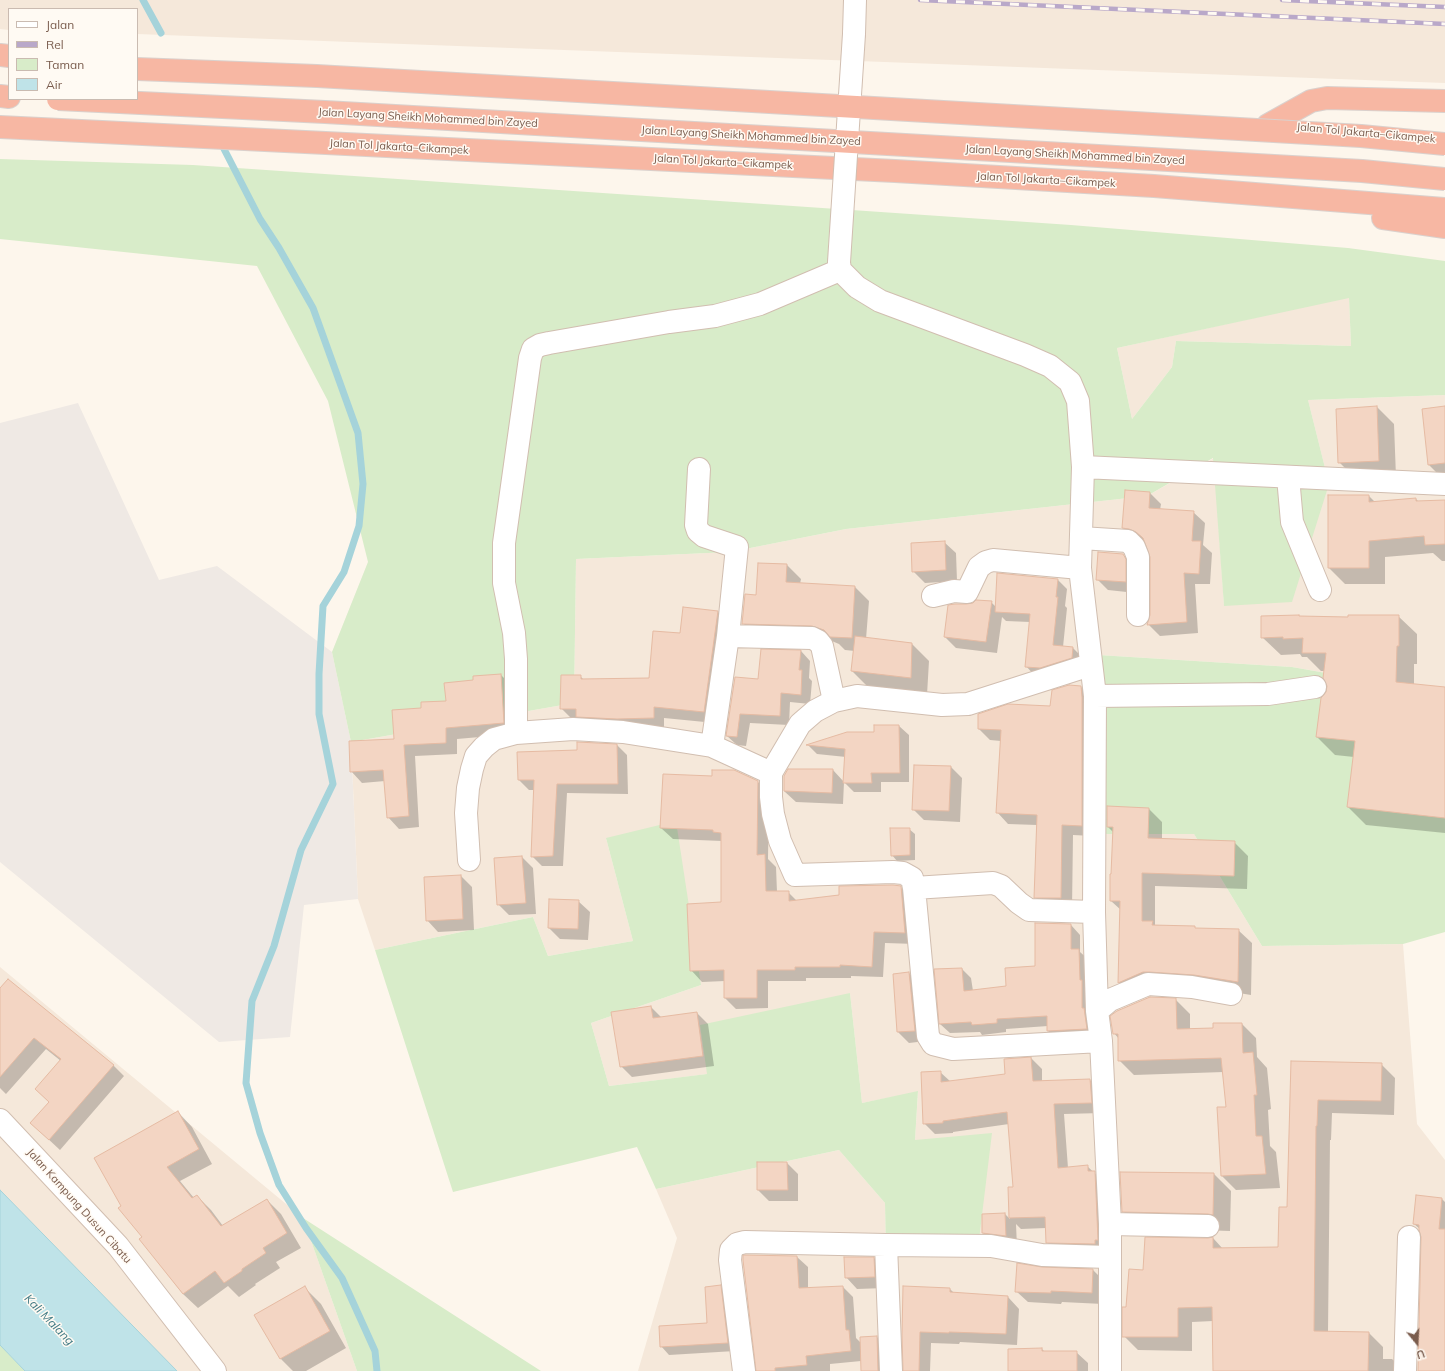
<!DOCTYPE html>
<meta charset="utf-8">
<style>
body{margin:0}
#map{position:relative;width:1445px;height:1371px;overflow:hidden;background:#fdf6ec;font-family:Mulish,sans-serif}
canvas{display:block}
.legend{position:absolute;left:8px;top:8px;width:130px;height:92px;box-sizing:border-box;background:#fffaf3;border:1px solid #cabbb1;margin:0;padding:5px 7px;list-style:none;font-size:12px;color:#7a5c4d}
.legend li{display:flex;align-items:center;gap:8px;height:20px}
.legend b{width:20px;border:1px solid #cabbb1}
.north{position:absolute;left:1397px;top:1323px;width:40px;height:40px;-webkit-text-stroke:3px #fffaf3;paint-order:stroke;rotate:162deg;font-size:11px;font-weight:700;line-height:16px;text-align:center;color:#7a5c4d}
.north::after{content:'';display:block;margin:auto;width:14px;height:18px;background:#7a5c4d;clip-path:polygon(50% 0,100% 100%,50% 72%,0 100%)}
</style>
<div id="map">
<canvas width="1445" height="1371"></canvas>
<ul class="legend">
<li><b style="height:5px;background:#fff"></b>Jalan</li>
<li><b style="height:5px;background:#b9a8c9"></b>Rel</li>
<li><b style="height:11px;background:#d8ecc9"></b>Taman</li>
<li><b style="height:11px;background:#bfe3e8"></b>Air</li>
</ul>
<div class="north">U</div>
</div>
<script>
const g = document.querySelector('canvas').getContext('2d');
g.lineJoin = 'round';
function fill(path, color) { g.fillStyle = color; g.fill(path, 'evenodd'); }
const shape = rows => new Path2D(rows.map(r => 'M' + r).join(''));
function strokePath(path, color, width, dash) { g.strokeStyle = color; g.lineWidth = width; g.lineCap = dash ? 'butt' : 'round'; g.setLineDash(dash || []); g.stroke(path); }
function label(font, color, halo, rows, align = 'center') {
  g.font = font + ' Mulish,sans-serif'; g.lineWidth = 3; g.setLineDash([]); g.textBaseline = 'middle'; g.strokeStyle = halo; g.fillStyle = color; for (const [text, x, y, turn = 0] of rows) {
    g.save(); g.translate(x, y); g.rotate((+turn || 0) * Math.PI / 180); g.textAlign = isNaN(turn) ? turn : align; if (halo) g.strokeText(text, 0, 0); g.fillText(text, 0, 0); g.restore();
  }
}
const residential = shape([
 [0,0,1445,0,1445,83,137,34,137,9,9,9,9,30,0,29],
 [1349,297,1351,346,1176,341,1172,367,1132,419,1117,348],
 [1445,395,1445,694,1292,667,1098,655,1096,834,1194,834,1262,946,1403,944,1417,1124,1445,1160,1445,1371,638,1371,677,1238,656,1189,839,1150,885,1203,886,1255,915,1140,918,1092,862,1103,850,993,708,1074,609,1086,591,1023,701,985,606,838,633,941,548,956,533,917,375,950,358,899,351,742,574,703,576,559,730,552,846,529,1147,496,1214,458,1224,605,1329,484,1308,400],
 [0,967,303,1218,357,1371,173,1371,0,1190]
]);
const industrial = shape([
 [78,403,159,580,217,566,332,652,351,742,358,899,304,905,290,1037,219,1042,0,862,0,423]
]);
const green = shape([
 [0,159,193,165,1071,225,1348,248,1445,261,1445,395,1308,400,1329,484,1292,602,1224,606,1213,458,1147,496,846,529,730,552,576,559,574,703,351,742,332,652,368,562,328,401,257,266,0,239],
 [1349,298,1351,346,1176,341,1172,367,1132,419,1117,348],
 [1098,655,1292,667,1445,694,1445,932,1403,944,1262,946,1194,834,1096,834],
 [676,821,701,985,591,1023,609,1086,707,1074,700,1025,850,993,862,1103,918,1091,915,1140,992,1133,978,1248,886,1255,885,1203,839,1150,656,1189,637,1147,453,1192,375,950,533,917,548,956,633,941,606,838],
 [303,1218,541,1371,357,1371],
 [0,1345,25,1371,0,1371]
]);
const water = shape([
 [0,1190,177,1371,25,1371,0,1345,0,1190]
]);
const shadow = shape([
 [1377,407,1394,424,1396,477,1356,479,1339,462],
 [1445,408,1445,481,1429,465],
 [1150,493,1161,504,1160,510,1193,512,1205,523,1203,545,1212,553,1210,584,1195,584,1198,633,1160,636,1149,625,1152,615,1151,557,1145,541,1135,539,1123,528],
 [1369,496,1375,502,1416,499,1419,502,1445,501,1445,561,1442,561,1433,553,1385,557,1385,584,1345,584,1329,568],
 [944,542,956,553,957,581,925,583,913,571],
 [1123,555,1134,566,1136,593,1108,590,1097,579],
 [787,565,801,579,800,584,855,587,869,601,866,639,912,644,929,661,927,695,869,688,852,671,855,651,845,650,839,644,827,639,757,637,743,623,757,596],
 [1058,580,1067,589,1065,606,1067,608,1063,647,1073,648,1082,657,1035,676,1026,666,1030,622,1006,621,1002,617,997,653,956,648,945,637,967,605,991,602,996,607],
 [718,612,729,623,715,723,664,718,664,729,572,719,561,708,580,676,584,680,650,679,681,634],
 [1398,616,1417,634,1417,664,1414,664,1414,685,1445,688,1445,833,1366,825,1348,807,1354,757,1335,755,1317,737,1328,685,1325,671,1321,671,1307,657,1302,657,1300,654,1281,655,1262,637,1299,617,1349,618],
 [801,651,810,661,809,678,812,681,810,704,790,702,789,725,750,723,746,746,737,745,727,736,759,680],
 [501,675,512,686,514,734,457,739,457,754,415,756,419,827,399,829,388,817,385,781,362,783,351,771,395,740,422,709,447,702,474,681,474,677],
 [1081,687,1092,699,1093,836,1073,835,1072,909,1046,908,1035,897,1037,825,1008,824,997,812,1001,741,990,740,979,729,1051,707],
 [899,726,909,735,909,782,881,782,881,792,854,792,844,782,843,804,796,802,784,791,833,770,844,782,846,757,817,754,808,745,875,733],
 [617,745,627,755,628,794,567,793,563,866,542,866,532,856,535,790,529,790,519,780,578,751],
 [915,766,951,767,962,778,960,822,924,820,913,809],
 [758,782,769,793,768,859,776,867,777,892,788,892,797,901,900,887,912,899,916,944,885,943,883,977,851,976,851,978,806,978,806,981,768,981,768,1008,736,1009,725,998,725,981,702,982,691,970,722,903,722,841,673,839,661,828],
 [1149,809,1162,822,1162,840,1234,842,1248,856,1247,889,1155,886,1155,925,1196,929,1238,930,1252,943,1251,995,1208,988,1133,996,1119,982,1121,910,1111,901,1114,833,1108,827],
 [909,829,915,834,915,860,897,861,892,855],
 [522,857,533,868,536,914,509,915,498,904],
 [461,876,472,887,474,930,438,932,427,920],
 [550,900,578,901,590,912,588,940,560,939,549,928],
 [1071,925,1080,935,1080,952,1089,960,1096,1039,1058,1041,1048,1031,1048,1026,1006,1029,1006,1032,982,1035,980,1032,950,1033,940,1024,962,969,971,978,973,991,1007,987,1036,967],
 [909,973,920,985,926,1041,909,1043,898,1032],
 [0,989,113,1065,124,1076,60,1150,31,1123,50,1103,36,1089,61,1061,46,1049,6,1094,0,1088],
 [1175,999,1190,1014,1190,1030,1214,1029,1242,1024,1256,1038,1257,1057,1267,1068,1271,1109,1268,1110,1270,1146,1276,1152,1280,1188,1236,1190,1222,1176,1227,1108,1224,1072,1134,1075,1119,1060,1119,1039,1114,1033],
 [651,1007,662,1018,697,1013,708,1024,714,1066,632,1077,621,1066],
 [1031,1058,1042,1069,1042,1082,1090,1080,1101,1091,1102,1113,1064,1114,1068,1168,1087,1166,1105,1183,1108,1250,1058,1253,1047,1242,1046,1228,1021,1229,1016,1224,1017,1247,995,1244,983,1233,983,1215,1005,1214,1010,1219,1009,1188,1014,1188,1009,1124,953,1132,953,1133,935,1134,924,1123,940,1072,951,1082,1006,1075],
 [1292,1062,1381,1064,1395,1078,1394,1115,1332,1113,1331,1140,1330,1140,1328,1332,1369,1333,1383,1347,1383,1359,1392,1359,1405,1371,1214,1371,1213,1321,1192,1322,1192,1351,1138,1350,1124,1336,1127,1308,1144,1271,1213,1238,1223,1249,1279,1248,1288,1208],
 [178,1112,192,1127,212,1164,180,1181,194,1198,197,1196,211,1210,223,1226,267,1200,281,1214,301,1248,276,1262,280,1268,255,1284,256,1285,239,1297,228,1286,198,1308,183,1294,140,1239,143,1237,122,1206],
 [787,1163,798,1174,798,1201,769,1201,758,1190],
 [1214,1174,1231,1191,1230,1231,1140,1228,1123,1211],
 [1442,1199,1445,1202,1445,1371,1419,1371,1422,1237,1420,1229,1414,1224],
 [747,1256,797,1257,808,1267,808,1289,843,1287,853,1297,856,1338,860,1342,877,1337,888,1348,889,1371,861,1371,861,1361,830,1364,830,1371,757,1371],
 [874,1258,885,1269,885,1288,857,1289,846,1277],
 [1041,1268,1093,1270,1104,1281,1103,1304,1062,1302,1061,1304,1028,1302,1016,1291],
 [304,1287,321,1304,346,1348,306,1371,293,1371,281,1359,255,1315],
 [720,1287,728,1295,735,1351,669,1355,661,1346,708,1324],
 [950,1289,955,1294,1008,1297,1019,1309,1017,1345,960,1342,959,1344,931,1343,930,1371,904,1371,903,1335],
 [1042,1349,1045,1352,1076,1352,1088,1363,1088,1371,1009,1371]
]);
const stream = shape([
 [143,0,161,33],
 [223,147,260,219,279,248,313,308,358,433,363,484,359,526,344,572,323,606,319,674,319,714,333,784,301,850,274,946,252,1001,246,1083,260,1133,279,1185,306,1228,342,1278,375,1351,377,1371]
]);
const building = shape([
 [1377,406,1379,461,1338,463,1336,409,1377,406],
 [1445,406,1445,463,1428,465,1422,409,1445,406],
 [1125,490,1150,492,1149,508,1194,511,1192,541,1201,541,1199,574,1184,573,1187,622,1147,625,1150,615,1150,557,1143,538,1136,532,1129,529,1122,528,1125,490],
 [1328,495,1369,495,1369,502,1416,498,1416,501,1445,500,1445,544,1425,545,1424,536,1369,541,1369,568,1328,568,1328,495],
 [945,541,946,570,912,572,911,543,945,541],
 [1098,552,1123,554,1126,559,1126,582,1096,580,1098,552],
 [758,563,787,564,786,582,855,586,852,638,830,637,824,630,812,626,742,624,745,594,756,595,758,563],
 [997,573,1058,579,1056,597,1058,597,1053,645,1073,647,1072,658,1040,668,1025,667,1030,614,995,612,997,573],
 [976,600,992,601,986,642,944,637,948,605,955,604,966,604,973,603,976,600],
 [683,607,718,611,704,712,654,707,654,718,617,719,576,717,576,709,560,709,561,675,581,675,581,679,649,678,653,631,680,633,683,607],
 [1299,615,1299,616,1348,617,1348,615,1399,615,1399,646,1397,646,1396,682,1445,687,1445,818,1347,807,1355,741,1316,737,1321,698,1326,692,1327,686,1323,678,1326,653,1302,653,1303,638,1283,639,1283,637,1261,638,1261,616,1299,615],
 [855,636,912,643,911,678,851,671,855,636],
 [761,649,801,650,799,670,802,670,801,695,781,693,780,716,740,714,737,737,726,736,735,677,758,679,761,649],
 [501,674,504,723,446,728,446,743,404,745,409,816,387,818,383,770,350,772,349,741,394,739,392,710,421,708,421,702,446,701,444,683,473,680,473,676,501,674],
 [1069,685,1081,686,1082,697,1082,826,1062,825,1061,898,1034,898,1037,815,996,813,1001,730,978,729,978,714,1008,704,1050,706,1052,690,1069,685],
 [874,725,899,725,900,773,871,773,872,783,843,783,845,749,806,745,847,732,874,732,874,725],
 [577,742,617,744,618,784,557,784,553,856,531,857,534,780,518,780,517,752,577,750,577,742],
 [914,765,951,766,949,811,912,810,914,765],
 [788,769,833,769,832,793,784,791,784,776,788,769],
 [712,770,734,770,758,781,757,855,765,854,766,891,789,891,789,901,839,895,839,886,893,885,901,886,905,933,874,932,872,967,840,965,840,967,795,967,795,970,757,970,757,998,724,998,724,970,690,971,687,904,721,902,721,833,713,832,713,830,660,828,663,774,712,776,712,770],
 [1107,806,1149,808,1148,838,1235,841,1234,876,1142,873,1142,921,1153,921,1152,925,1195,926,1195,928,1239,929,1238,982,1194,975,1149,972,1143,972,1118,983,1120,901,1110,901,1110,874,1111,874,1113,827,1107,827,1107,806],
 [890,828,910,828,910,855,891,856,890,828],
 [522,856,526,903,497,905,494,858,522,856],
 [461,875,463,919,426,921,424,877,461,875],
 [549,899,579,900,578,929,548,928,549,899],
 [1035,923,1071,924,1071,949,1079,949,1080,980,1082,980,1082,1008,1084,1008,1087,1029,1047,1031,1047,1016,997,1019,997,1023,972,1025,971,1022,939,1024,934,969,962,968,964,991,1006,986,1005,968,1035,966,1035,923],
 [909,972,915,1031,897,1032,893,974,909,972],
 [8,979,114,1065,49,1140,30,1123,49,1102,35,1089,61,1059,34,1038,0,1077,0,988,8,979],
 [1150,997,1176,998,1177,1029,1213,1028,1213,1023,1242,1023,1243,1053,1253,1052,1257,1095,1254,1095,1256,1136,1262,1136,1266,1174,1221,1176,1217,1107,1226,1107,1221,1058,1118,1061,1118,1034,1113,1034,1110,1016,1117,1011,1150,997],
 [651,1006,653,1018,697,1012,703,1056,620,1067,611,1012,651,1006],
 [1031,1057,1033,1081,1090,1079,1092,1103,1054,1104,1058,1168,1088,1165,1088,1171,1095,1171,1098,1240,1095,1240,1095,1244,1046,1243,1045,1217,1009,1218,1008,1187,1013,1187,1007,1112,943,1121,943,1123,923,1124,921,1072,941,1071,941,1082,1005,1074,1004,1059,1031,1057],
 [1291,1061,1382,1063,1381,1101,1318,1100,1317,1126,1316,1126,1314,1331,1369,1332,1368,1371,1213,1371,1212,1307,1178,1308,1178,1337,1122,1337,1122,1307,1126,1307,1129,1269,1143,1270,1145,1237,1208,1238,1213,1237,1213,1248,1278,1247,1279,1207,1287,1207,1291,1061],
 [178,1111,199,1149,167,1167,192,1198,197,1195,221,1226,267,1199,287,1233,263,1248,266,1253,242,1269,242,1271,224,1283,215,1271,183,1294,139,1239,142,1237,118,1208,121,1206,94,1158,178,1111],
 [757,1162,787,1162,788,1190,757,1190,757,1162],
 [1120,1172,1214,1173,1213,1215,1208,1214,1122,1212,1120,1172],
 [1416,1195,1442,1198,1439,1229,1445,1229,1445,1371,1418,1371,1421,1237,1419,1230,1419,1225,1413,1224,1416,1195],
 [1005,1213,1006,1236,982,1233,982,1214,1005,1213],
 [743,1255,797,1256,799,1288,843,1286,846,1330,849,1330,851,1351,806,1356,807,1365,775,1368,775,1371,756,1371,743,1260,743,1255],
 [844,1257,874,1257,875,1277,845,1278,844,1257],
 [1017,1263,1042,1267,1093,1269,1092,1293,1051,1291,1051,1293,1015,1292,1017,1263],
 [721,1285,728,1343,660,1347,659,1326,707,1323,705,1287,721,1285],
 [305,1286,330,1331,280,1359,254,1315,305,1286],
 [903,1286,950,1288,950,1292,1008,1296,1006,1334,949,1332,949,1333,920,1332,919,1371,903,1371,902,1335,903,1286],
 [877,1336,878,1371,861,1371,860,1337,877,1336],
 [1042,1348,1042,1351,1077,1351,1077,1371,1008,1371,1008,1349,1042,1348]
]);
const minor = shape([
 [854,34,855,0],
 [839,262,840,270,857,287,880,301,1025,355,1050,366,1070,382,1078,401,1083,467,1080,568,1095,696,1094,912,1097,1011,1101,1041,1110,1224,1110,1371],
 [1083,467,1445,484],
 [699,469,696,525,698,531,704,536,737,547,728,636,712,746],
 [1288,477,1292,522,1320,590],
 [1081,538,1128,541,1134,547,1138,557,1138,615],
 [933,596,954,591,967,592,979,567,986,562,993,560,1080,568],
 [728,636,812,638,818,641,822,646,834,701],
 [1090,665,968,704,942,705,857,696,834,701,815,711,800,724,771,773,771,797,773,814,780,841,795,875,893,872,903,873,912,878,914,888,928,1036,933,1044,953,1049,1101,1041],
 [1095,696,1268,694,1315,687],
 [516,733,516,659,514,633,504,583,504,543,530,358,533,349,540,345,549,343,669,322,715,316,760,304,840,270],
 [469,860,466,813,468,788,472,769,476,756,484,747,494,739,516,733,573,729,623,732,712,746,771,773],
 [914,888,993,883,1001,886,1019,903,1029,910,1094,912],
 [1097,1011,1110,1000,1148,984,1192,987,1231,994],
 [0,1120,118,1246,215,1371],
 [1110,1224,1208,1226],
 [886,1245,891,1371],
 [744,1371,730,1260,731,1250,737,1244,745,1242,886,1245,991,1246,1042,1255,1109,1257],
 [1405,1371,1409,1237]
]);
const highway = shape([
 [0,55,9,56],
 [0,96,9,97],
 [1268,125,1311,101,1327,98,1445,101],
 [0,127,895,171,1154,186,1445,209],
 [1383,218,1445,227]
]);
const rail = shape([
 [920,0,1445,24],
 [1282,0,1445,7]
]);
const minorBridge = shape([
 [839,262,854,34]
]);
const highwayBridge = shape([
 [137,69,317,76,1361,136,1445,144],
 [58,99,325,112,1362,171,1445,179]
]);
const streetNames = [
 ["Jalan Layang Sheikh Mohammed bin Zayed",428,118,3],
 ["Jalan Tol Jakarta–Cikampek",1366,133,5],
 ["Jalan Layang Sheikh Mohammed bin Zayed",751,136,3],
 ["Jalan Tol Jakarta–Cikampek",399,147,3],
 ["Jalan Layang Sheikh Mohammed bin Zayed",1075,155,3],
 ["Jalan Tol Jakarta–Cikampek",723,162,3],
 ["Jalan Tol Jakarta–Cikampek",1046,180,3],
 ["Jalan Kampung Dusun Cibatu",79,1206,48]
];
const waterNames = [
 ["Kali Malang",49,1320,46]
];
fill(residential, '#f5e8da');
fill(industrial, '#efe9e4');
fill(green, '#d8ecc9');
fill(water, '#bfe3e8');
strokePath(water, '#a5d3da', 1);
fill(shadow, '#0003');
strokePath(stream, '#a5d3da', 7);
fill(building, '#f3d5c3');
strokePath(building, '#e6bba3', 1);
strokePath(minor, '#d1beb0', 24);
strokePath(highway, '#dad1cd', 24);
strokePath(minor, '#fff', 22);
strokePath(highway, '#f7b7a3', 22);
strokePath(rail, '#b9a8c9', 4.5);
strokePath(rail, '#fffaf3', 3, [9]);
strokePath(minorBridge, '#d1beb0', 24, []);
strokePath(highwayBridge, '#dad1cd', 24, []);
strokePath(minorBridge, '#fff', 22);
strokePath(highwayBridge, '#f7b7a3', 22);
label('11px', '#7a5c4d', '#fffaf3', streetNames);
label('italic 12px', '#437c86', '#fffaf3', waterNames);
</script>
